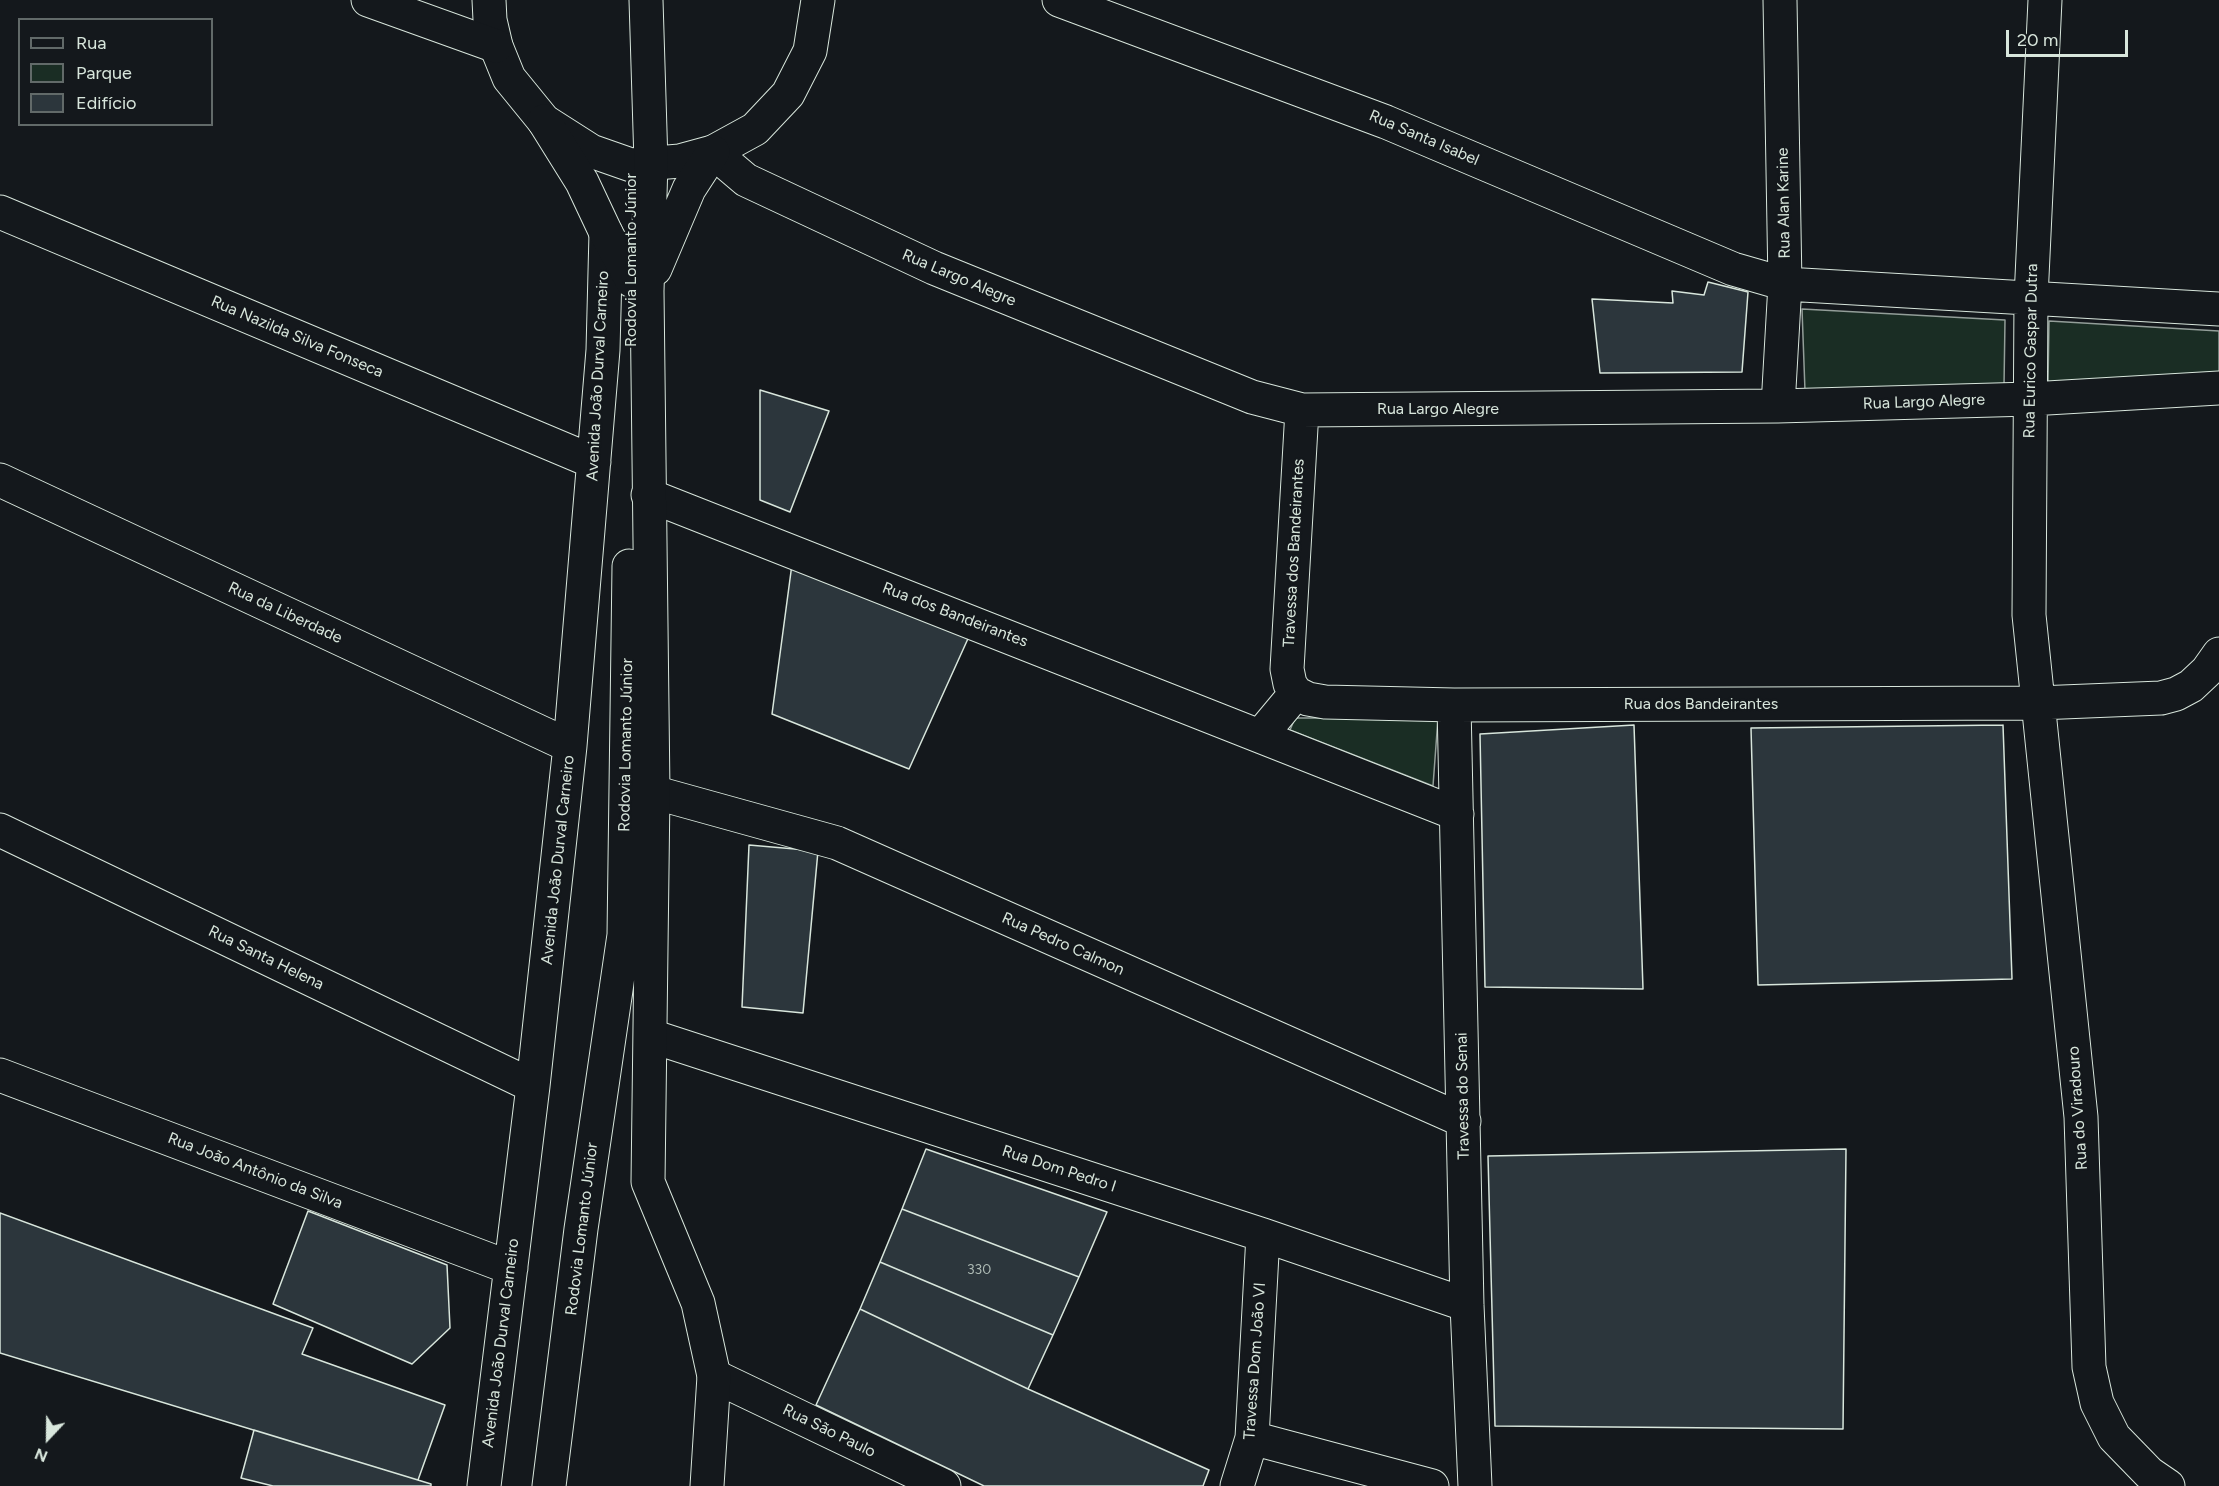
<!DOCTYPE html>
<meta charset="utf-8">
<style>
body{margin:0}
#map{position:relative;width:2219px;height:1486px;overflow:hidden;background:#14181c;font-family:Figtree,sans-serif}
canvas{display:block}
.legend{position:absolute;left:18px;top:18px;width:195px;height:108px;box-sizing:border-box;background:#14181c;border:2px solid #626a69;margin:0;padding:8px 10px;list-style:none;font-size:18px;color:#d8e6dc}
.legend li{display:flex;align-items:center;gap:12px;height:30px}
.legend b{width:30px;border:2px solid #626a69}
.north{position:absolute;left:18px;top:1408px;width:60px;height:60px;-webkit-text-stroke:4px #14181c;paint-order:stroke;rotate:202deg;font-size:16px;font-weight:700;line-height:24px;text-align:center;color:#d8e6dc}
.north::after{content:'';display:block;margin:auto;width:21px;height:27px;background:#d8e6dc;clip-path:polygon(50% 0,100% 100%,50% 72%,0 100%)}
.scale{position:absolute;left:2006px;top:30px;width:122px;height:27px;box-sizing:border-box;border:3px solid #d8e6dc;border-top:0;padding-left:8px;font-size:18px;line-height:21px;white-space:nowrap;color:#d8e6dc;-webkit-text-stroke:4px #14181c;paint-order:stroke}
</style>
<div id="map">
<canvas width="2219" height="1486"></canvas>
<ul class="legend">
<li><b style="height:8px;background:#14181c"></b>Rua</li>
<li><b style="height:16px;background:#1a2d24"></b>Parque</li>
<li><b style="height:16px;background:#2c363c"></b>Edifício</li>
</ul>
<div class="north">N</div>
<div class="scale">20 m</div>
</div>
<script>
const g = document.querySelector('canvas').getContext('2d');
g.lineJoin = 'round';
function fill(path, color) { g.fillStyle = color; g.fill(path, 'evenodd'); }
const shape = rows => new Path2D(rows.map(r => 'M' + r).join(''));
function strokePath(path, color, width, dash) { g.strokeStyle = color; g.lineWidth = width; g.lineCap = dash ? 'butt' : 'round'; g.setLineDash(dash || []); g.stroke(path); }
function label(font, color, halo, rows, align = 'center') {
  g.font = font + ' Figtree,sans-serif'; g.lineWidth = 4.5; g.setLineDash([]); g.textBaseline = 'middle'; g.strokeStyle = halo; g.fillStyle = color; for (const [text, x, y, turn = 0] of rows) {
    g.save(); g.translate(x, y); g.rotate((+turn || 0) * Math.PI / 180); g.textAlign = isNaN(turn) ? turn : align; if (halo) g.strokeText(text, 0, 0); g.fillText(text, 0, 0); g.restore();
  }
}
const green = shape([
 [1802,309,2005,320,2004,386,1805,391,1802,309],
 [2049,321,2219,331,2219,374,2048,383,2049,321],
 [1295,718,1438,718,1433,786,1290,730,1295,718]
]);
const building = shape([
 [1708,282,1748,292,1742,372,1600,373,1592,299,1673,303,1672,291,1704,295,1708,282],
 [760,390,829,411,790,512,760,500,760,390],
 [792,564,971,632,909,769,772,714,792,564],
 [1634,725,1643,989,1485,987,1480,734,1634,725],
 [2003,725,2012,979,1758,985,1751,728,2003,725],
 [749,845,818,851,803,1013,742,1007,749,845],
 [926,1149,1107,1212,1079,1277,902,1209,926,1149],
 [1846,1149,1843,1429,1495,1426,1488,1156,1846,1149],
 [902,1209,1079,1277,1053,1335,880,1262,902,1209],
 [308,1211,447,1265,450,1328,412,1364,273,1304,308,1211],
 [0,1213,313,1328,302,1354,445,1405,418,1480,0,1353,0,1213],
 [880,1262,1053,1335,1028,1389,860,1309,880,1262],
 [860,1309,1028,1389,1209,1470,1203,1486,984,1486,816,1405,860,1309],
 [254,1430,431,1484,431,1486,273,1486,241,1478,254,1430]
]);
const street = shape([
 [489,0,490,20,496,46,509,78,544,121,591,151,631,165,680,161,713,152,755,129,788,94,810,51,818,0],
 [1059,0,1386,122,1733,269,1785,284,2219,309],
 [2045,0,2031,298,2029,615,2081,1117,2089,1367,2097,1403,2114,1437,2149,1473,2168,1486],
 [713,152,746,180,934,268,1252,397,1302,410,1778,406,2030,399,2219,388],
 [0,212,594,462],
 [1778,406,1785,284,1780,0],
 [0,480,570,746],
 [648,495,1457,814],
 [1296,693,1290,684,1287,669,1302,410],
 [1454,705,1467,1305,1475,1486],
 [1261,735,1296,693,1308,699,1325,702,1454,705,2038,703,2161,698,2176,694,2191,686,2207,671,2219,654],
 [653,792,837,843,1464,1121],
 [0,830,533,1086],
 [651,1036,1263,1235,1467,1305],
 [0,1075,511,1268],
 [714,1376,944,1486],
 [1252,1438,1432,1486],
 [484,1486,533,1086,570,746,603,350,606,233],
 [1237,1486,1252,1438,1263,1235]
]);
const secondary = shape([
 [368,0,496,46]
]);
const highway = shape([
 [646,0,651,163,647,291,653,792,648,1182,698,1303,714,1376,707,1486],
 [544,121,582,182,606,233,632,281],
 [655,269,689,189,713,152],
 [549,1486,581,1229,624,935,629,566]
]);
const numberNames = [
 ["330",979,1270]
];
const streetNames = [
 ["Rua Santa Isabel",1424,138,23],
 ["Rua Alan Karine",1784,203,-91],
 ["Rodovia Lomanto Júnior",631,260,-90],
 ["Rua Largo Alegre",959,278,23],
 ["Rua Nazilda Silva Fonseca",297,337,23],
 ["Rua Eurico Gaspar Dutra",2031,351,-89],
 ["Avenida João Durval Carneiro",598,376,-87],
 ["Rua Largo Alegre",1924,402,-2],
 ["Rua Largo Alegre",1438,409],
 ["Travessa dos Bandeirantes",1294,553,-87],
 ["Rua da Liberdade",285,613,25],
 ["Rua dos Bandeirantes",955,615,21],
 ["Rua dos Bandeirantes",1701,704],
 ["Rodovia Lomanto Júnior",626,745,-89],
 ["Avenida João Durval Carneiro",558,860,-84],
 ["Rua Pedro Calmon",1063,944,24],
 ["Rua Santa Helena",266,958,26],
 ["Travessa do Senai",1463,1096,-91],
 ["Rua do Viradouro",2078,1108,-94],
 ["Rua Dom Pedro I",1059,1169,18],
 ["Rua João Antônio da Silva",255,1171,21],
 ["Rodovia Lomanto Júnior",582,1229,-83],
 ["Avenida João Durval Carneiro",501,1343,-83],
 ["Travessa Dom João VI",1255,1361,-86],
 ["Rua São Paulo",829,1431,26]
];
fill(green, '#1a2d24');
strokePath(green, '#939e99', 1.5);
fill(building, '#2c363c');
strokePath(building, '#d8e6dc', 1.5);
strokePath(street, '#d8e6dc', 35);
strokePath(secondary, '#d8e6dc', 35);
strokePath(highway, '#d8e6dc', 35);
strokePath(street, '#14181c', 33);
strokePath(secondary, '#14181c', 33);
strokePath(highway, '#14181c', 33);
label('14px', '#adbab4', null, numberNames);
label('16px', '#d8e6dc', '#14181c', streetNames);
</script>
